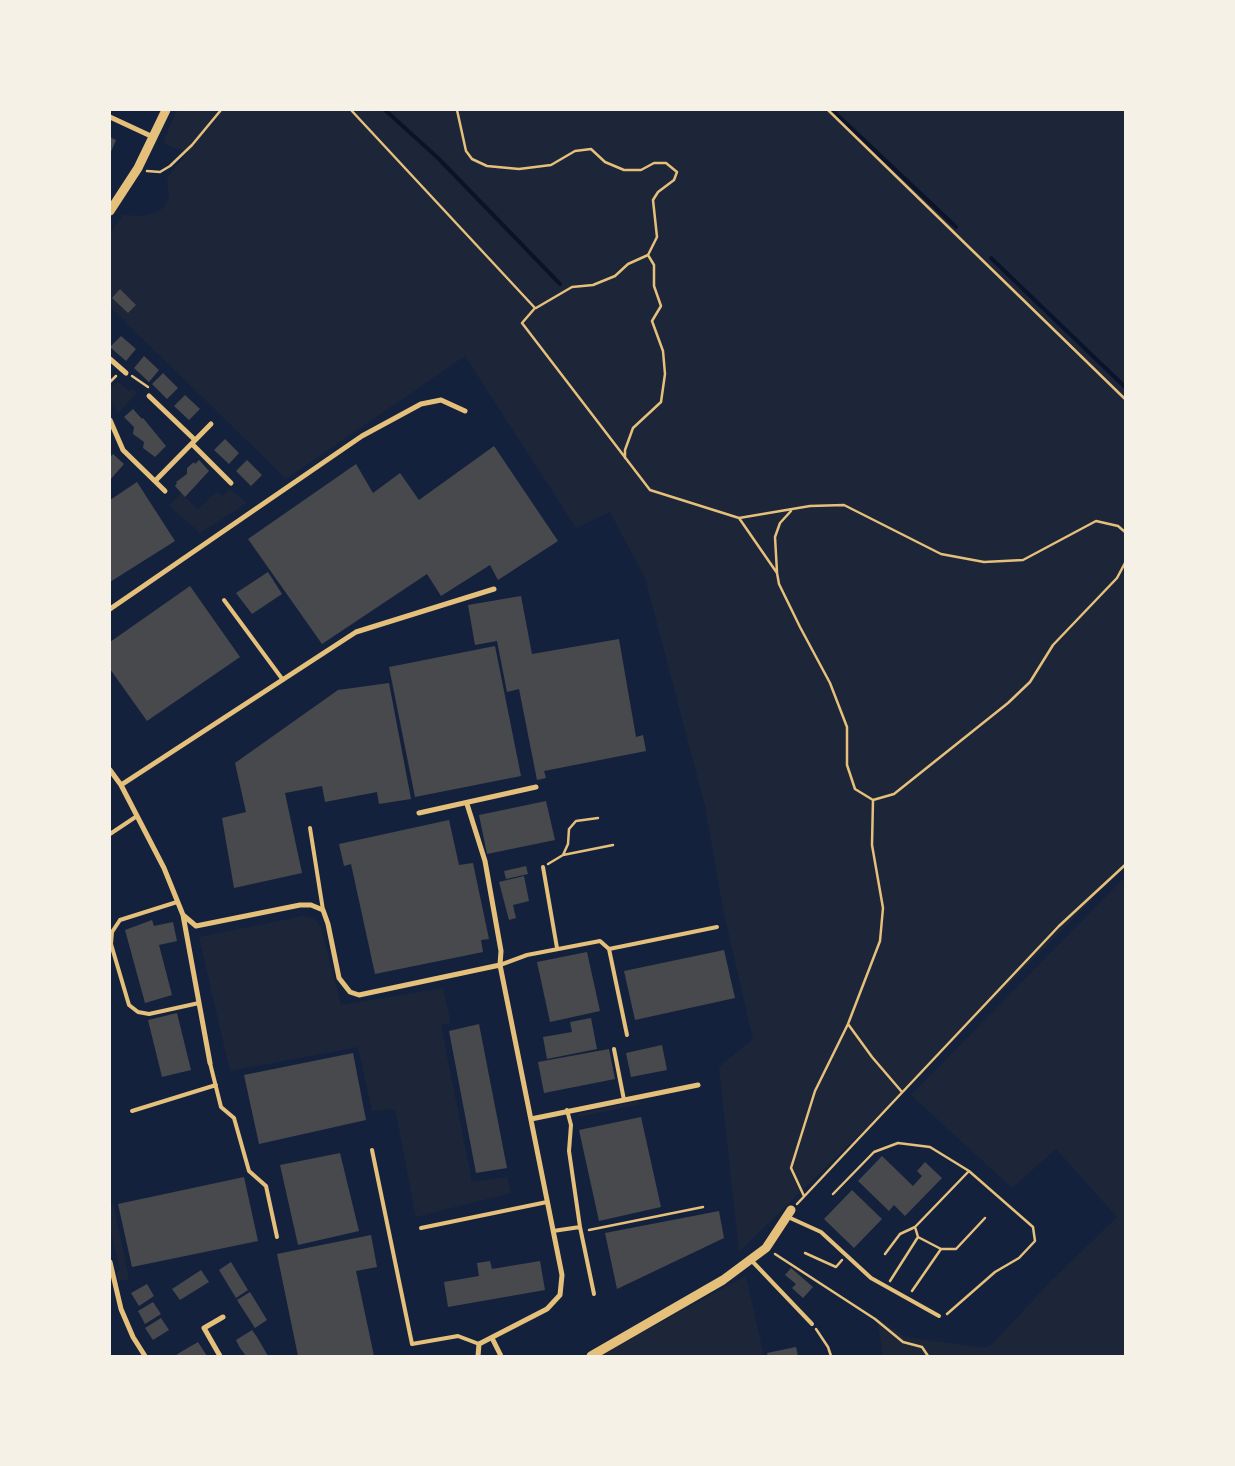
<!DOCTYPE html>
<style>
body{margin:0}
#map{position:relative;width:1235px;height:1466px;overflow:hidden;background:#14213d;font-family:Lato,sans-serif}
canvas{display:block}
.frame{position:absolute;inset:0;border:111px solid #f6f1e7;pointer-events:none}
</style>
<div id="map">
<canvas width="1235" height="1466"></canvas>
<div class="frame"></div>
</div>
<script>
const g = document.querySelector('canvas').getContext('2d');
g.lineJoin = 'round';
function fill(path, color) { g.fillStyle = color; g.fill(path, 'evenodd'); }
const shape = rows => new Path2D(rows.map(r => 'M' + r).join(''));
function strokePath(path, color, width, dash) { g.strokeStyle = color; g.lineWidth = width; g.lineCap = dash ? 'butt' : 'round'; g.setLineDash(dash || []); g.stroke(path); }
const green = shape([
 [177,110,1125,110,1125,866,903,1092,739,1252,719,1067,753,1039,723,909,705,806,645,578,610,512,576,528,465,356,286,479,110,307,110,233,123,215,142,216,155,213,164,207,169,197,167,178,188,152,173,148,163,142],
 [118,382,129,391,132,389,137,393,118,413,110,398,110,388],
 [230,489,247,503,200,533,169,506,181,493,198,510,217,491,222,496],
 [1125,877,1125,1356,883,1356,877,1318,905,1337,985,1348,992,1344,1050,1282,1117,1217,1056,1149,1012,1188,911,1095],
 [303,916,315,919,321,927,341,1005,443,988,451,1023,441,1025,472,1182,507,1177,511,1193,416,1217,395,1109,372,1111,358,1047,230,1071,199,937],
 [637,1101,642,1104,577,1117,579,1114],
 [110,1204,114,1206,129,1279,119,1281,117,1273,120,1269,110,1228],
 [746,1276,764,1356,598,1356]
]);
const stream = shape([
 [385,110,438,158,560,284],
 [832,110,956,227],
 [991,258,1125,387]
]);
const building = shape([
 [110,137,116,140,110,154],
 [120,289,136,305,128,313,112,298],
 [121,336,136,349,126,361,110,347],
 [144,356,159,370,149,382,134,368],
 [163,373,178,388,167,399,152,384],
 [185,395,200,409,189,420,174,406],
 [133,409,142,419,143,418,166,446,155,457,143,448,144,442,133,434,134,427,124,417],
 [225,439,239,453,229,464,214,450],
 [494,446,558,541,498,580,490,565,441,596,427,574,322,644,248,539,356,464,373,493,400,473,419,500],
 [113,454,124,464,110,480,110,457],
 [199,460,209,471,185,497,175,486,177,483,176,482,187,474,187,468,194,462,195,464],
 [247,460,262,475,251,486,236,471],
 [137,482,175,541,110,582,110,500],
 [268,572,282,594,252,614,236,593],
 [190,586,240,657,147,721,110,669,110,642],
 [521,596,532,654,619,639,636,737,643,735,646,751,544,771,546,778,537,780,519,689,507,692,497,641,475,645,468,605],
 [495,646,521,776,415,797,389,667],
 [389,683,411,799,379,804,377,792,325,802,322,786,285,793,302,873,234,888,222,818,246,812,235,763,338,690],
 [546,801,555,840,487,854,479,815],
 [449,820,459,865,473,863,489,939,481,940,483,952,375,974,351,864,344,866,339,844],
 [526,866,528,874,506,879,504,871],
 [524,876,529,901,513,905,516,918,509,920,499,882],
 [152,920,154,926,173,922,177,941,159,945,172,995,145,1003,125,930],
 [724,950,735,998,635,1020,624,971],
 [587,952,600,1011,550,1022,537,962],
 [177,1013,191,1070,162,1077,148,1020],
 [591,1018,597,1049,547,1059,543,1037,572,1032,570,1022],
 [479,1024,507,1168,476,1173,449,1031],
 [662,1045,667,1070,631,1077,626,1053],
 [609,1049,615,1079,544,1093,538,1062],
 [353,1053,366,1120,259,1144,244,1075],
 [641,1117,661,1207,599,1221,579,1130],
 [340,1153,359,1231,298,1245,280,1165],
 [882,1156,913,1186,922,1176,917,1171,925,1162,942,1178,905,1216,894,1205,889,1211,858,1181],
 [244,1177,258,1241,132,1267,118,1204],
 [852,1190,882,1219,854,1248,824,1219],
 [719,1211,724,1238,617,1289,605,1233],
 [371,1235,377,1267,356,1271,374,1356,298,1356,277,1254],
 [490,1261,492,1269,540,1261,545,1290,448,1307,444,1282,479,1276,477,1263],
 [231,1262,248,1290,236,1298,219,1270],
 [791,1268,813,1287,803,1298,792,1288,796,1284,785,1275],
 [201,1270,209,1282,180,1300,172,1289],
 [147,1284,154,1296,139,1306,131,1293],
 [250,1292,267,1320,255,1328,237,1300],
 [153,1302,161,1314,145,1324,138,1311],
 [161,1318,169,1330,153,1340,145,1328],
 [252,1330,257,1337,268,1356,246,1356,240,1348,236,1340],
 [198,1342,207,1356,175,1356,179,1353],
 [796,1347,798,1356,768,1356,767,1353]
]);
const path = shape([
 [351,110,535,308,522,323,650,490,739,518],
 [457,110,466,151,472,159,487,166,519,169,551,165,575,151,591,149,605,162,624,170,641,170,654,163,666,163,677,172,674,180,658,192,653,200,657,237,648,255,654,265,654,286,661,306,652,321,663,351,665,374,661,402,633,428,625,450,625,458],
 [828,110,1125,399],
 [147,171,160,172,170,166,192,145,221,110],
 [536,308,572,287,593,285,615,276,628,264,648,255],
 [132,376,148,387],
 [110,382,116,376],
 [1125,532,1118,526,1096,521,1023,560,984,562,941,554,844,505,810,506,739,518,777,573,779,584,800,627,830,683,847,727,847,765,855,789,873,800,894,794,1008,703,1030,682,1053,645,1117,578,1125,563],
 [777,572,775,537,780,523,791,511],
 [873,800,872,845,883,908,880,941,848,1024,872,1057,902,1092],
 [563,855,568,844,569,829,576,821,598,818],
 [548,864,563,855,613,845],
 [969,1171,915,1227,918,1237,941,1249,956,1249,985,1218],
 [833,1194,874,1152,898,1143,930,1147,969,1171,1033,1227,1035,1241,1019,1258,995,1272,947,1314],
 [804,1196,791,1168,815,1091,848,1024],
 [797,1204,1059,926,1125,865],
 [589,1230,703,1207],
 [805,1253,836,1267,842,1260],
 [775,1254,875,1319,903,1342,922,1347,928,1356],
 [885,1254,900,1234,915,1227],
 [890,1281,918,1237],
 [912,1291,941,1249],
 [816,1329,828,1347,831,1356]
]);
const service = shape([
 [224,600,283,680],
 [310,828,323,910],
 [110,834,137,816],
 [543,867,557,948],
 [177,902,120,920,112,932,111,944,129,1005,138,1012,149,1014,199,1003],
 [609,949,717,927],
 [500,965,527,955,600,941,609,949,627,1035],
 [614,1049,624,1100],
 [210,1063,221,1107,234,1118,249,1171,266,1186,277,1237],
 [567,1110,571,1125,569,1151,580,1227],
 [132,1111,216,1085],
 [372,1150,412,1344,458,1336,479,1344],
 [788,1217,821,1232,871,1278,939,1316],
 [421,1228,547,1202],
 [553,1231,580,1227,594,1294],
 [752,1261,812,1324]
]);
const minor = shape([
 [110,117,153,137],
 [110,359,126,373],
 [149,396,195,440],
 [110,420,123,450,165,491],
 [192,444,231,483],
 [155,481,211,424],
 [110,609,362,436,421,404,441,400,465,411],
 [110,770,121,785,164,868,183,915,210,1063],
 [121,785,356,632,494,589],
 [467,804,485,861,501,951,500,965,562,1275,560,1295,547,1309,479,1344,478,1356],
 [419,813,536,787],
 [183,915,196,926,300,905,311,905,323,910,328,924,339,978,350,992,359,995,500,965],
 [531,1119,698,1085],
 [110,1262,121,1309,133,1337,145,1356],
 [492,1338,501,1356],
 [220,1356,204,1328,223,1317]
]);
const tertiary = shape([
 [110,211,138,168,166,110],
 [591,1356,723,1280,766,1248,791,1210]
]);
fill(green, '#1d2539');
strokePath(stream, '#0b132b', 4);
fill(building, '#48494c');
strokePath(path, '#e5c07b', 2.5);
strokePath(service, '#e5c07b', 4);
strokePath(minor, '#e5c07b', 5);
strokePath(tertiary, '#e5c07b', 9);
</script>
